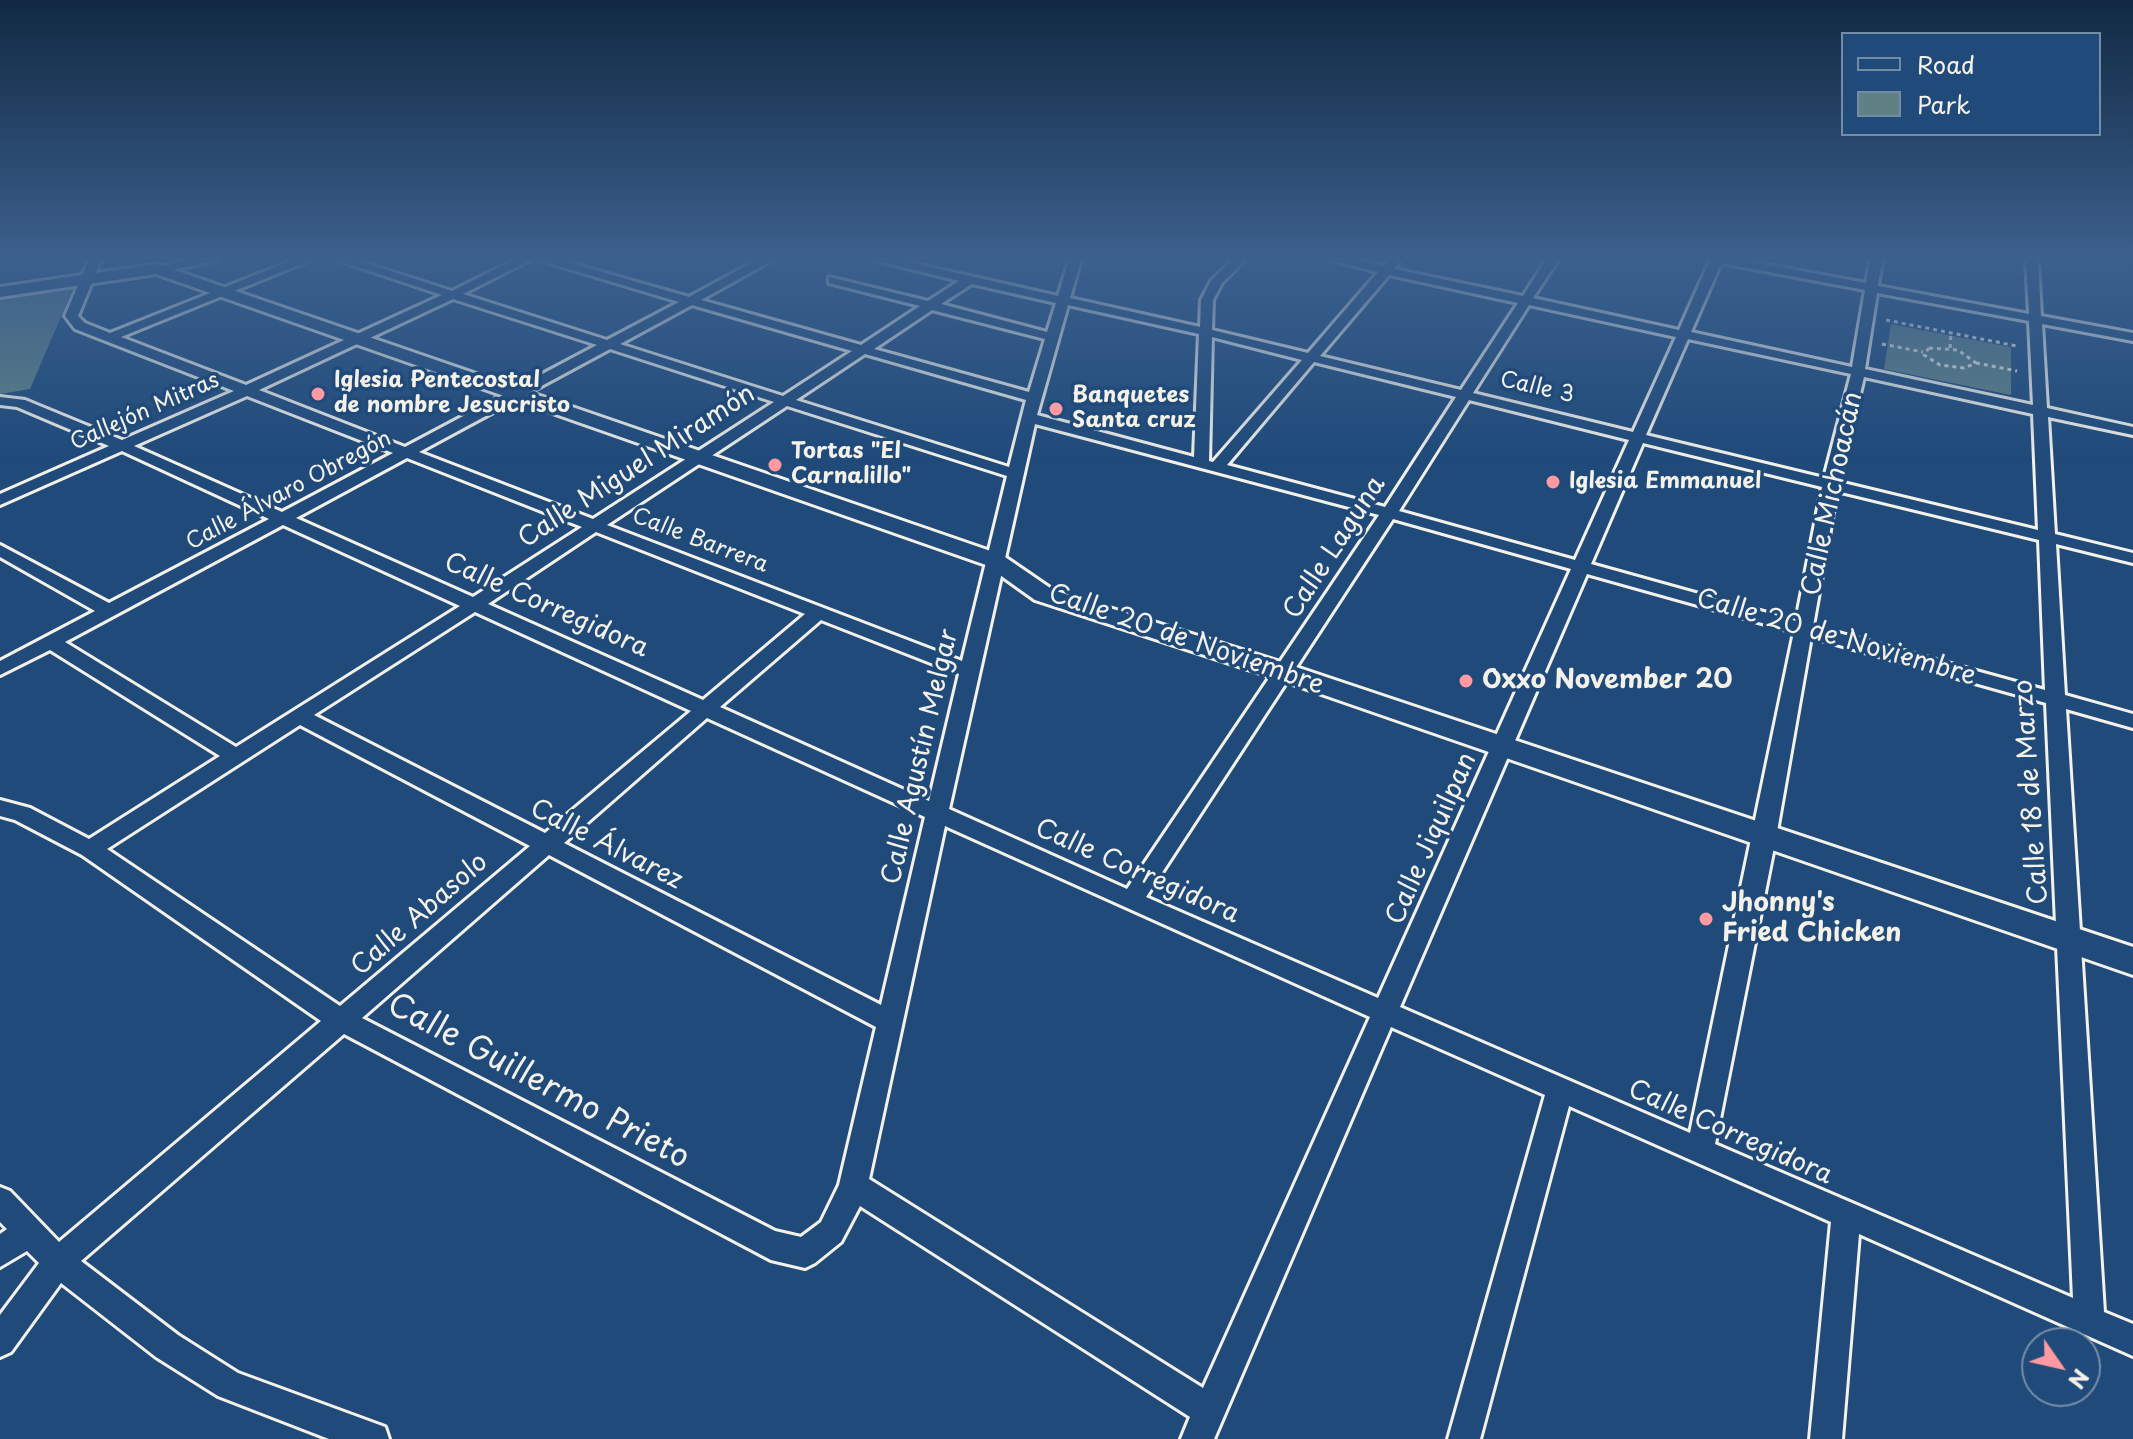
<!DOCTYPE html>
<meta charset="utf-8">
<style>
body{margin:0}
#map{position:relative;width:2133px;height:1439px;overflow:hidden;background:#1f4a7a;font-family:"Playpen Sans",sans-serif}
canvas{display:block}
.legend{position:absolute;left:1841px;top:32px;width:260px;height:104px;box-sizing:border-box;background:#1f4a7a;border:2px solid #748da6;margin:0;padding:10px 14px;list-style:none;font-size:24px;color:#f4f1e8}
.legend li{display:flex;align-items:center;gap:16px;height:40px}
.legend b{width:40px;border:2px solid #748da6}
.north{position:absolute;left:2021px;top:1327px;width:80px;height:80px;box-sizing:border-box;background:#1f4a7a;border:2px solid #748da6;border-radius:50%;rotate:124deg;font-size:22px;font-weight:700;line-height:32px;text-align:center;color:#f4f1e8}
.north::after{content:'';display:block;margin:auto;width:28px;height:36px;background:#ff9aa2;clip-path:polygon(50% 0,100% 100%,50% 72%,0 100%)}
</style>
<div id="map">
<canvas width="2133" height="1439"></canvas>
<ul class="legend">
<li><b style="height:10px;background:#1f4a7a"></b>Road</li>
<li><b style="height:22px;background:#5f8185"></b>Park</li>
</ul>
<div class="north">N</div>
</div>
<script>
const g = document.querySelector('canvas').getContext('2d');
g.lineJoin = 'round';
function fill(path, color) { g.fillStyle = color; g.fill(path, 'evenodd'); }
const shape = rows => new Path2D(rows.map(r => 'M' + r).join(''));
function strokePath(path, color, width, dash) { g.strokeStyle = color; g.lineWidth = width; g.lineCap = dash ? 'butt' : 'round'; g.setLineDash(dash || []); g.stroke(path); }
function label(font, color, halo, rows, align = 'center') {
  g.font = font + ' "Playpen Sans",sans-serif'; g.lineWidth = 7; g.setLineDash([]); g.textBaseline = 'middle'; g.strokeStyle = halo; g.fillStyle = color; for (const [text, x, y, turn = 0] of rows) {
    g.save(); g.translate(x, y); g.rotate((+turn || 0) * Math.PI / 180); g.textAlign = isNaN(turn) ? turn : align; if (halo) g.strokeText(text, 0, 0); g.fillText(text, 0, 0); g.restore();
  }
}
const green = shape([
 [74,286,30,389,0,394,0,297],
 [1891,324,2011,347,2011,395,1884,369]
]);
const path = shape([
 [1886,320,2017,346],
 [1882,344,1923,352],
 [1929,348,1958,350,1976,363,1964,368,1940,365,1924,355,1929,348],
 [1950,348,1951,333],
 [1976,363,2017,371]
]);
const street = shape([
 [89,260,101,260,78,316,85,323,110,333,293,260,311,260,121,337,246,385,442,295,337,260,356,260,452,291,514,260,530,260,463,294,607,340,679,302,539,260,560,260,689,297,757,260,773,260,701,300,861,345,920,306,829,283,829,277,928,301,959,281,875,260,899,260,1058,296,1069,260,1081,260,1070,298,1200,327,1201,300,1211,281,1232,260,1245,260,1222,283,1213,300,1212,330,1308,353,1378,272,1331,260,1356,260,1384,266,1389,260,1397,260,1399,263,1394,269,1523,296,1546,260,1558,260,1533,298,1679,330,1710,260,1743,260,1866,283,1870,260,1882,260,1878,286,2029,314,2026,260,2038,260,2041,316,2133,333,2133,341,2042,324,2047,408,2133,427,2133,435,2048,417,2055,534,2133,553,2133,563,2056,544,2065,695,2133,714,2133,728,2066,709,2104,1312,2133,1324,2133,1356,1859,1234,1842,1439,1810,1439,1831,1222,1569,1106,1480,1439,1448,1439,1545,1095,1391,1027,1214,1439,1181,1439,1190,1417,860,1206,841,1242,815,1263,805,1268,771,1260,344,1034,81,1261,178,1335,238,1373,385,1427,389,1439,329,1439,218,1396,156,1357,61,1283,11,1352,0,1357,0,1315,39,1263,27,1251,0,1267,0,1234,7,1229,0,1222,0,1187,10,1191,59,1242,321,1021,82,855,15,820,0,816,0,800,30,808,89,839,220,756,50,650,0,675,0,661,95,611,0,557,0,545,109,603,269,519,122,451,0,505,0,494,109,446,17,407,0,405,0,397,25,400,122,440,234,391,75,329,65,316,89,260],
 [1721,263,1865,290,1852,367,1691,332,1721,263],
 [1389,275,1518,303,1461,390,1320,356,1389,275],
 [972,284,1056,303,1047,332,941,304,972,284],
 [1877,293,2029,321,2033,405,1865,369,1877,293],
 [453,299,597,345,405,447,259,390,453,299],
 [692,305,852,351,783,396,620,344,692,305],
 [1068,305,1199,334,1194,457,1037,415,1068,305],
 [1529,305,1676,337,1633,432,1473,393,1529,305],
 [932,310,1045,339,1029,392,874,349,932,310],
 [1212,337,1302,360,1213,462,1209,461,1212,337],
 [1688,339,1851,374,1824,478,1646,435,1688,339],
 [610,349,774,402,593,519,419,452,610,349],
 [865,354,1026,400,1009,467,796,400,865,354],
 [1314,362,1456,397,1385,507,1227,465,1314,362],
 [1864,377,2033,414,2038,530,1839,482,1864,377],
 [247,396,393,453,282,512,134,446,247,396],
 [1469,400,1629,440,1575,560,1399,511,1469,400],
 [787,406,1007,476,962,661,607,525,787,406],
 [1035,424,1379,515,1127,889,949,809,1035,424],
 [1643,443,1822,487,1796,621,1591,564,1643,443],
 [407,458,582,527,473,597,296,518,407,458],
 [1837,491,2039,540,2045,690,1813,626,1837,491],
 [1393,519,1571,569,1378,998,1146,897,1393,519],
 [283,525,460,606,236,747,65,642,283,525],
 [596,532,805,614,703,700,488,604,596,532],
 [1587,574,1794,632,1690,1133,1400,1007,1587,574],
 [475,612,691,711,545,833,314,715,475,612],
 [821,620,959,674,929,801,720,707,821,620],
 [1811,637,2046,703,2073,1298,1715,1144,1776,837,1811,637],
 [707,718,925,817,881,1005,564,843,707,718],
 [300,725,530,846,340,1006,107,849,300,725],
 [945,826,1370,1017,1203,1388,869,1179,945,826],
 [549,855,876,1027,839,1185,821,1222,801,1237,775,1231,362,1018,549,855],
 [188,260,218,260,157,273,151,269,188,260]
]);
const secondary = shape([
 [157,264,1002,555,1053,590,1293,666,2133,947,2133,975,1275,678,1035,600,986,565,156,274,0,297,0,287,157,264]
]);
const markers = [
 [318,394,8,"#ff9aa2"],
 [1056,409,8,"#ff9aa2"],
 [775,465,8,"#ff9aa2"],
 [1553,482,8,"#ff9aa2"],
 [1466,681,8,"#ff9aa2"],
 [1706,919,8,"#ff9aa2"]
];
const farPoinames = [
 ["Iglesia Pentecostal",334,381],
 ["de nombre Jesucristo",334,406],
 ["Banquetes",1072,396],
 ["Santa cruz",1072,421],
 ["Tortas \"El",791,452],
 ["Carnalillo\"",791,477],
 ["Iglesia Emmanuel",1569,482]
];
const farStreetnames = [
 ["Calle 3",1537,388,13],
 ["Callejón Mitras",145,412,-24],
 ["Calle Álvaro Obregón",289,491,-28],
 ["Calle Barrera",700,541,21]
];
const streetNames = [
 ["Calle Miguel Miramón",637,467,-33],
 ["Calle Michoacán",1833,494,-78],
 ["Calle Laguna",1335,548,-57],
 ["Calle Corregidora",546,606,24],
 ["Calle 20 de Noviembre",1836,638,16],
 ["Calle 20 de Noviembre",1186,640,19],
 ["Calle Agustín Melgar",921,757,-77],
 ["Calle 18 de Marzo",2032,792,-94],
 ["Calle Jiquilpan",1432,839,-66],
 ["Calle Álvarez",606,845,27],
 ["Calle Corregidora",1137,872,24],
 ["Calle Abasolo",420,915,-41],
 ["Calle Corregidora",1730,1133,24]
];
const poiNames = [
 ["Oxxo November 20",1482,681],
 ["Jhonny's",1722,904],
 ["Fried Chicken",1722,934]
];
const nearStreetnames = [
 ["Calle Guillermo Prieto",538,1082,28]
];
fill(green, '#5f8185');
strokePath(street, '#f4f1e8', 6);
strokePath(secondary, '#f4f1e8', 6);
strokePath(path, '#f4f1e8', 3, [4, 4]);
fill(street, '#1f4a7a');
fill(secondary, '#1f4a7a');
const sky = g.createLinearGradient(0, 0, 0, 462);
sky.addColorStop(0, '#112943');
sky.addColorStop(0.56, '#3c608d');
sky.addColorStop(1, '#3c608d00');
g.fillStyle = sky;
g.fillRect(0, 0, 2133, 462);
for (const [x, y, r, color] of markers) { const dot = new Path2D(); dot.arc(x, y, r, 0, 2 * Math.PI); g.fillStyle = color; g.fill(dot); strokePath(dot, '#1f4a7a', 3); }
label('bold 22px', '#f4f1e8', '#1f4a7a', farPoinames, 'left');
label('22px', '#f4f1e8', '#1f4a7a', farStreetnames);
label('26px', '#f4f1e8', '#1f4a7a', streetNames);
label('bold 26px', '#f4f1e8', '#1f4a7a', poiNames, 'left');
label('32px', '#f4f1e8', '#1f4a7a', nearStreetnames);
</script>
